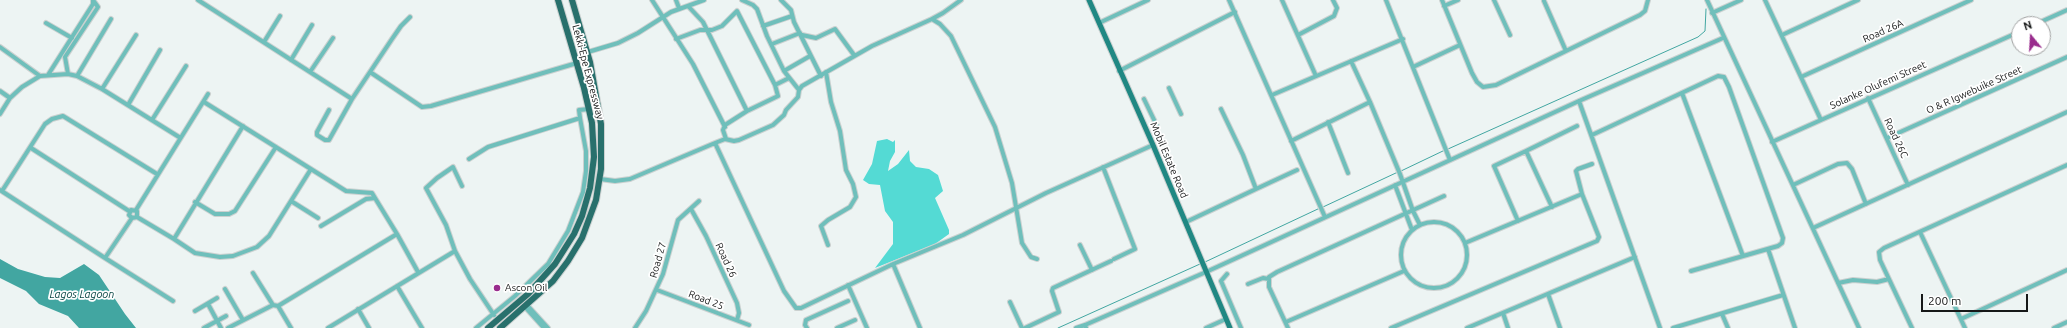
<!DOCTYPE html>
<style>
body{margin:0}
#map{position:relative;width:2067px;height:328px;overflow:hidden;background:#edf4f3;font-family:Ubuntu,sans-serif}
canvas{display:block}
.north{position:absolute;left:2011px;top:16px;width:40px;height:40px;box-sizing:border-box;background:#fff;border:1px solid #a2a3a3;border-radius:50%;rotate:342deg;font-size:11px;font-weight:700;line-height:16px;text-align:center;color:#161818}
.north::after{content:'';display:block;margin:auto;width:14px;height:18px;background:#992c8d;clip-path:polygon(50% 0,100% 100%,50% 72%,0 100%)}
.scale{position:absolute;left:1921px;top:294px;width:107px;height:18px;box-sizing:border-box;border:2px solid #161818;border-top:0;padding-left:5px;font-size:12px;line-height:14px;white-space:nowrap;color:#161818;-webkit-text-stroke:3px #fff;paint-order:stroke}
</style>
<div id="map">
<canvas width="2067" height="328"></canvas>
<div class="north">N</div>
<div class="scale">200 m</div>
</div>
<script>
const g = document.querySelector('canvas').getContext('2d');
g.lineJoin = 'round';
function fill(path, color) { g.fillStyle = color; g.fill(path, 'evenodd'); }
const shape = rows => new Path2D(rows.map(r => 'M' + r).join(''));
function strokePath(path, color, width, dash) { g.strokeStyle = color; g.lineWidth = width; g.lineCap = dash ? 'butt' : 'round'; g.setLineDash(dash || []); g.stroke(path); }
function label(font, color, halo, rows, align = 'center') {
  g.font = font + ' Ubuntu,sans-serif'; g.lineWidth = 3.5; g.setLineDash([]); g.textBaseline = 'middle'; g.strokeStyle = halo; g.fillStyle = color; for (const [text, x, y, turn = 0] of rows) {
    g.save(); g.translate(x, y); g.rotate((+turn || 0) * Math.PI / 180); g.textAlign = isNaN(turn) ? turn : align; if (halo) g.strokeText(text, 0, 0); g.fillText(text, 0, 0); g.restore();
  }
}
const forest = shape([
 [887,139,893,142,895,140,895,152,890,161,888,171,898,164,909,150,910,161,916,167,929,169,938,175,943,191,935,198,949,230,949,234,935,244,875,268,893,244,893,222,885,211,880,185,869,184,863,180,872,164,877,141]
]);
const water = shape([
 [0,259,18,269,45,277,60,278,84,264,99,275,125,314,136,328,79,328,68,316,39,304,26,291,0,278]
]);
const stream = shape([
 [1448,149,1698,37,1705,31,1706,9],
 [1401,171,1445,150],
 [1323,207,1398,172],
 [1205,262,1320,208],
 [1058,328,1200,264]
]);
const minor = shape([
 [198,0,352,99],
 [652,0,693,64,725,127],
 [676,0,679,8],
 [742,0,753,5,757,9,767,36,784,71,799,90],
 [781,0,791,10,794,22,821,76],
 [1229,0,1325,217],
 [1282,0,1316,76],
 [1386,0,1450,160],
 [1442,0,1472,73,1477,82,1483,87,1496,85,1640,15,1645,11,1648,0],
 [1494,0,1510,35],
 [1707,0,1859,328],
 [1765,0,1821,120,2019,32],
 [1544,1,1566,51],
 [688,6,703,22,747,111],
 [1444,6,1458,0],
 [1712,13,1741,0],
 [932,19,943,13,961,0],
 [46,23,72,38],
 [1099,23,1148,0],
 [2036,24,2067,10],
 [763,26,792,16],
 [802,35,816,38,835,29,854,55],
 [1298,35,1334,16,1337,8,1333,0],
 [1782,35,1858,0],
 [676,39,700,30,712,30,722,26,737,11,775,85],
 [264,42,280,16],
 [772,44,800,33],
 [0,47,40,76],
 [588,52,618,43,638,33,671,12,704,0],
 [291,60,312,25],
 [1351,61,1370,102,1400,174,1413,211,1420,225],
 [1413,67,1460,45],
 [784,71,810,56],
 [1119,71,1235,12],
 [310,72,333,38],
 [370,72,422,107,431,106,577,63],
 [826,72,831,102,840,131,846,170,853,184,856,197,850,207,828,220,821,226,828,245],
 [68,74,65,57,98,7,93,0],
 [48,75,93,4,93,0],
 [77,76,111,19],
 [1801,77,1971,0],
 [1169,88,1181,114],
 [102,89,136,35],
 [0,91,10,98],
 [1682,93,1743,256],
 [1272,95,1403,39],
 [1868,98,1908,185],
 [1144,99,1157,126],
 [1579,101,1660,328],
 [204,102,346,191,372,193,375,198],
 [128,105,160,50],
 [329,110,317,132,317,135,325,140,329,140,352,99,392,39,401,26,410,17],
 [0,114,10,98,22,87,40,76,68,74,77,76,102,89,179,137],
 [152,120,186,66],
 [1328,122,1348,173],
 [243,126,174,239,195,253,220,257,233,256,257,247,269,236,311,169],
 [1592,135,1718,76,1724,77,1729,87,1783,238,1782,243,1778,246,1691,271],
 [1887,138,2067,57],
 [726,139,723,130,725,125,747,111,778,96,775,85,789,78],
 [1291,141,1370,102],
 [1772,142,1821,120],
 [715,143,725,139,734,141,739,140,773,125,784,115,786,110,798,97,799,90,802,86,872,46,932,19,940,24,951,36,995,127,1012,183,1022,243,1031,257,1037,259],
 [31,148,129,211],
 [1526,151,1577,126],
 [469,159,488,147,580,118,579,110,589,109],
 [1103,167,1135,249,1114,259],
 [600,179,615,181,630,179,715,143,784,291,796,308,801,308,893,264],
 [1395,185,1412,230],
 [1793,185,1838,164,1847,163,1852,169,1866,204],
 [1256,189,1297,170],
 [0,190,105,258],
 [2,191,45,124,52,119,63,116,157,174],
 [291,201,318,218],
 [195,202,215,214,229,214,235,211,276,147],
 [691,209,706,236,737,303,739,313,737,320],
 [136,210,208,94],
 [137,217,137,211,131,210,129,215,132,218,137,217,174,239],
 [132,218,105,258,173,301],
 [1518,221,1494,166,1526,151,1552,207],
 '1401 255a33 33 0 1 1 66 0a33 33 0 1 1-66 0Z',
 [1186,222,1256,189,1243,155,1221,109],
 [321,226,366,199,375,198,397,234],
 [1813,228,2067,112],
 [1920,232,1965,328],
 [1465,243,1582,194],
 [1080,245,1092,270],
 [1768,249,1795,328],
 [455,251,446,225,426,188,437,178,453,167,462,186],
 [253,273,273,305],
 [1227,274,1221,281,1241,328],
 [1838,283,1853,280,1877,282,1889,279],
 [1248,284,1263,278,1269,279],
 [848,285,867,328],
 [397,286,422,328],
 [225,289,243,320],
 [657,290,749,325],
 [1548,294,1560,328],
 [1010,302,1022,328],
 [208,304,221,328],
 [527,305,548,328],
 [278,306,291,328],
 [525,307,544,328],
 [358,309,369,328],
 [195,311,217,298],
 [1503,313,1508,328],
 [1722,314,1728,328],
 [1961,319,2067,270],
 [1286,322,1404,271],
 [204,328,226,316],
 [228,328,273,305,278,306,397,234,418,272],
 [328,328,455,251,470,279,494,315],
 [476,328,515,296,548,264,568,231,583,192,586,171,586,151,580,118],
 [635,328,646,311,663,274,678,220,699,201],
 [807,328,805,325,806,320,848,301],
 [837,328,855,320],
 [920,328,893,264,963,235,1046,193,1153,145],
 [1025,328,1059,312,1052,291,1053,288,1111,261],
 [1076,328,1085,325],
 [1086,328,1085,325,1206,272,1579,101,1723,38],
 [1206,328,1226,319],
 [1288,328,1269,287,1269,277,1277,272,1444,196],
 [1391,328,1597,241,1599,237,1582,194,1576,171,1578,169,1592,164],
 [1467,328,1635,257],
 [1673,328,1783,295],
 [1912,328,1880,260,1879,252,1884,248,2067,165],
 [2054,328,2067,322]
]);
const major = shape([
 [1089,0,1153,145,1230,328]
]);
const highway = shape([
 [488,328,528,294,555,264,574,234,582,216,590,188,594,157,592,123,584,88,558,0],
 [500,328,553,281,568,261,582,238,596,200,601,169,601,124,590,62,572,0]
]);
const markers = [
 [497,288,4,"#992c8d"]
];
const streetNames = [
 ["Road 26A",1883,31,-24],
 ["Lekki-Epe Expressway",588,72,75],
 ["Solanke Olufemi Street",1878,85,-24],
 ["O & R Igwebuike Street",1974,90,-24],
 ["Road 26C",1896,138,65],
 ["Mobil Estate Road",1169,160,67],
 ["Road 27",658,260,-74],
 ["Road 26",726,260,65],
 ["Road 25",706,300,21]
];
const poiNames = [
 ["Ascon Oil",505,288]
];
const waterNames = [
 ["Lagos Lagoon",82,294]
];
fill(forest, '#54dad4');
fill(water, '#42a6a1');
strokePath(stream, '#42a6a1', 1);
strokePath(minor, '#cbd1d0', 6);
strokePath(major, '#cbd1d0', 7);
strokePath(highway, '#cbd1d0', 8);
strokePath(minor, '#6fbfbb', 4);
strokePath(major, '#208883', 5);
strokePath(highway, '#28706c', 6);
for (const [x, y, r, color] of markers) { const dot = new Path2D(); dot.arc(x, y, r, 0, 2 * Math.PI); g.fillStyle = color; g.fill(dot); strokePath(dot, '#fff', 1.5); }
label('10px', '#161818', '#fff', streetNames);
label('10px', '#161818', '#fff', poiNames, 'left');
label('italic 11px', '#0e4a48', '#fff', waterNames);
</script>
